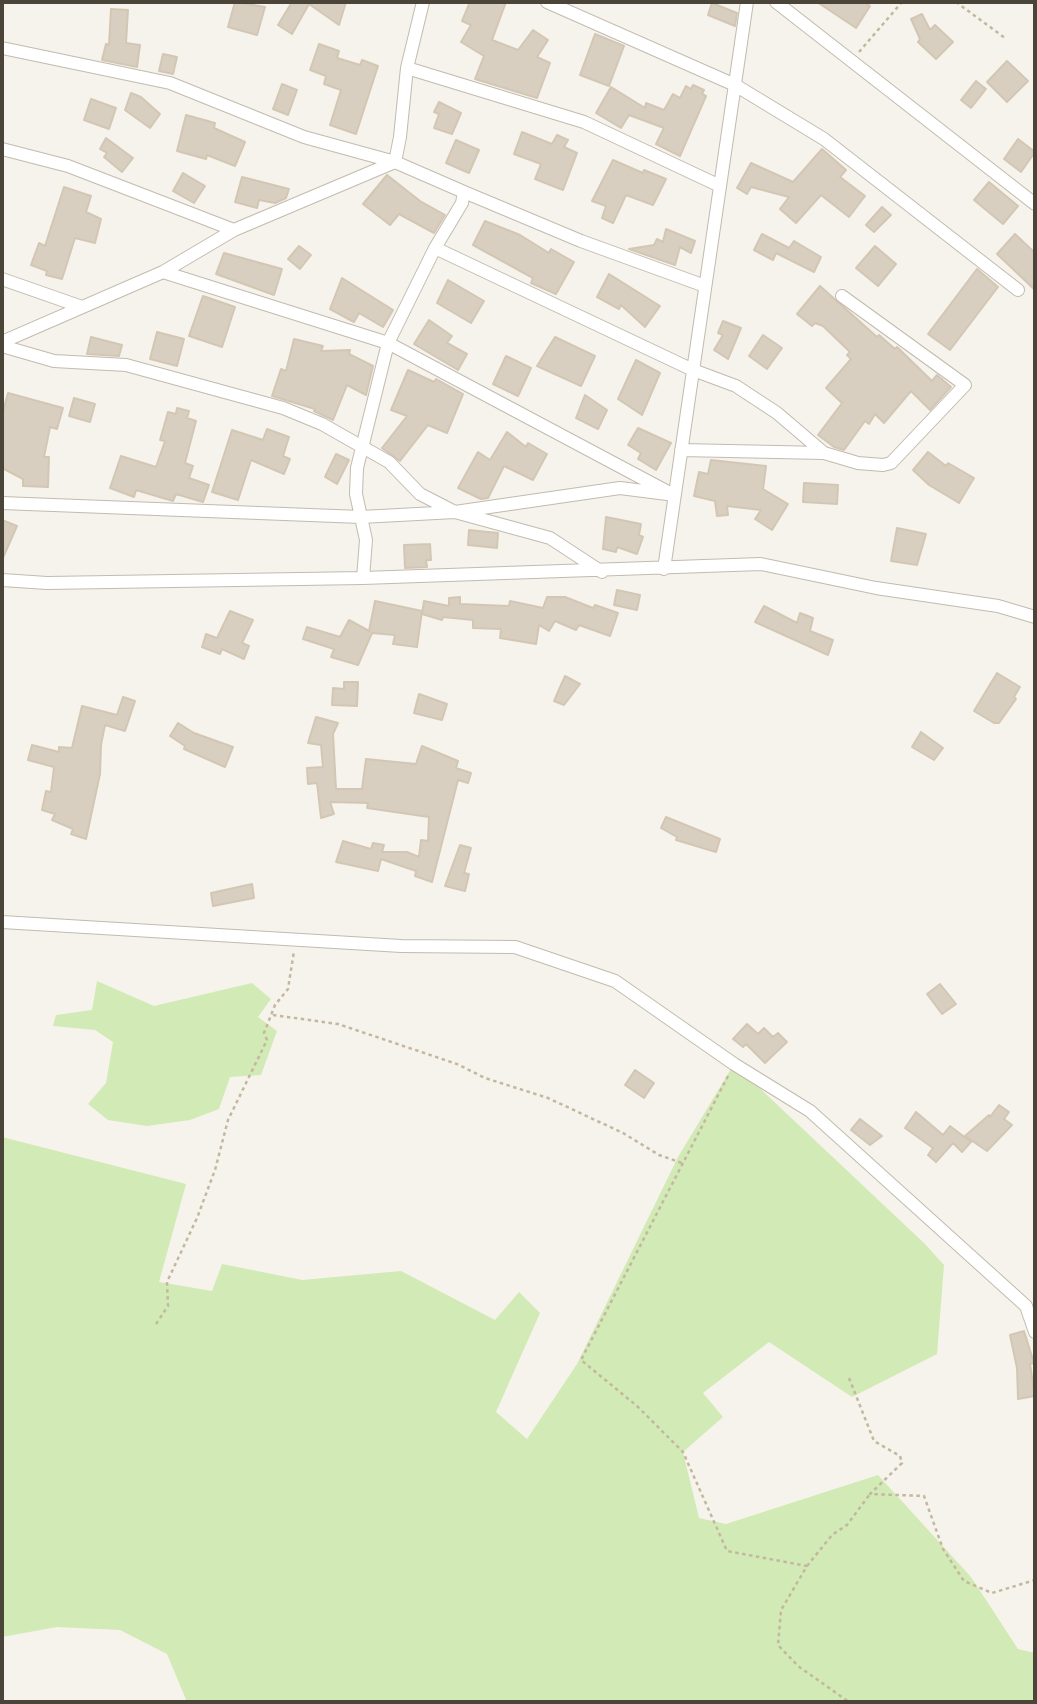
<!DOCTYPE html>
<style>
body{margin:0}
#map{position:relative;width:1037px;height:1704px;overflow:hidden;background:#f6f3ec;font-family:Barlow,sans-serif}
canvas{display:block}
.frame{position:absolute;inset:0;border:4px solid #4b4439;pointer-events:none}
</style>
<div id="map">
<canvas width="1037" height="1704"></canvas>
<div class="frame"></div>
</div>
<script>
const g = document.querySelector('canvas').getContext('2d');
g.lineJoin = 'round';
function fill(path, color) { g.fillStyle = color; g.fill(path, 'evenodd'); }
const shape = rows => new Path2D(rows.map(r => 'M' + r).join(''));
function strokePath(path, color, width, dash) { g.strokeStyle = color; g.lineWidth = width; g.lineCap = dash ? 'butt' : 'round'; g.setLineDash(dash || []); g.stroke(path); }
const green = shape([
 [97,981,154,1006,252,983,271,999,258,1017,277,1031,261,1075,230,1077,219,1109,190,1120,147,1126,108,1120,88,1104,106,1083,113,1042,95,1030,53,1026,56,1015,92,1010],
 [734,1064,925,1244,944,1265,937,1354,852,1397,769,1342,703,1393,723,1417,683,1452,699,1518,726,1524,878,1475,971,1577,1018,1649,1035,1653,1035,1702,187,1702,167,1654,120,1630,57,1627,2,1637,2,1137,186,1184,159,1282,212,1291,222,1264,302,1280,401,1271,495,1320,519,1292,540,1313,496,1412,527,1439,577,1364,678,1157]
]);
const building = shape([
 [235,2,265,7,257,35,228,27,235,2],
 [292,2,346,2,339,25,309,4,292,34,278,25,292,2],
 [470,2,506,2,492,40,518,50,533,30,548,40,537,57,550,63,537,98,475,79,484,56,461,42,471,25,462,21,470,2],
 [817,2,864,2,870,6,856,28,817,2],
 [712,3,737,13,735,26,708,15,712,3],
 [111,9,128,10,126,43,140,45,137,67,102,60,106,44,109,45,111,9],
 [922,14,930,30,935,25,953,42,936,59,918,42,920,39,911,19,922,14],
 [595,34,624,46,609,86,580,75,595,34],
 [319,44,339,51,337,58,360,65,362,60,378,66,356,134,330,125,341,90,324,84,326,76,310,70,319,44],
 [163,54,177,57,173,74,159,71,163,54],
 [1007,61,1028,81,1007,102,987,82,1007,61],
 [976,81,986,89,971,108,961,100,976,81],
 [282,84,297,90,288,115,273,109,282,84],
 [693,85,704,90,702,94,706,96,680,156,656,144,664,128,629,115,621,128,596,113,611,87,645,108,646,103,664,110,673,94,680,98,686,86,691,89,693,85],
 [131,93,141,97,160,114,150,128,125,110,131,93],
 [91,99,116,108,109,129,84,120,91,99],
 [439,102,461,113,452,134,434,128,439,114,434,112,439,102],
 [186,115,215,123,214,128,245,142,235,166,207,155,206,159,177,151,186,115],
 [522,132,552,144,557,135,568,140,564,147,577,153,563,190,535,179,541,164,514,154,522,132],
 [106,138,133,158,122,172,104,157,107,153,100,149,106,138],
 [1018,139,1035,152,1021,172,1004,159,1018,139],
 [456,140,479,150,469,173,446,163,456,140],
 [822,149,846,170,840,177,865,196,849,217,821,195,796,223,780,209,789,197,751,187,747,194,737,188,751,163,793,182,822,149],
 [613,160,643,173,644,170,666,179,653,205,626,195,613,223,602,218,606,206,592,201,613,160],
 [183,173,205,186,194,203,173,191,183,173],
 [387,175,420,201,445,215,434,233,399,214,390,225,363,204,387,175],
 [242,177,289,189,286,198,275,203,259,200,257,208,235,202,242,177],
 [989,182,1018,206,1003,224,974,200,989,182],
 [64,187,91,196,86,212,101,219,95,243,75,238,62,279,46,275,47,271,31,265,39,243,45,246,64,187],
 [882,207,891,215,874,232,866,225,882,207],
 [485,221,520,235,549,253,551,249,574,262,556,294,531,283,533,278,473,245,485,221],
 [666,229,695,241,691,253,680,247,675,265,629,249,654,245,657,239,663,242,666,229],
 [762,234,789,248,794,241,821,257,814,272,776,253,773,260,754,250,762,234],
 [1015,234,1035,253,1035,290,997,254,1015,234],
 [299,246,311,255,300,269,288,259,299,246],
 [875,246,896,264,878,286,856,268,875,246],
 [224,253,282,269,274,295,216,274,224,253],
 [977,269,998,287,950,350,928,334,977,269],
 [609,274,660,306,645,327,621,305,619,309,597,297,609,274],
 [342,278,393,310,383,327,359,313,354,322,330,309,342,278],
 [448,280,484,301,471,323,437,303,448,280],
 [820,286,877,337,879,335,895,349,897,347,932,381,937,375,951,387,930,410,911,391,884,423,875,414,869,424,865,421,844,450,834,447,818,435,842,403,826,388,851,359,847,355,850,352,823,326,815,323,812,326,797,314,820,286],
 [203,296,235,307,222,347,189,336,203,296],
 [429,320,452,336,447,343,467,354,458,370,414,344,429,320],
 [723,321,741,328,728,359,714,350,723,335,718,333,723,321],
 [157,332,184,339,177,366,150,359,157,332],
 [763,335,782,348,767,369,749,356,763,335],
 [91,337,122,345,119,356,87,354,91,337],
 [555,337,595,356,581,386,537,366,555,337],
 [294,339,323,346,321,351,350,350,349,354,373,366,366,395,347,385,333,420,314,411,315,409,272,396,281,369,286,371,294,339],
 [506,356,531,368,518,396,493,384,506,356],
 [636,360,660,373,642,415,618,399,636,360],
 [408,370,434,382,436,379,463,394,447,433,428,425,400,461,382,448,407,416,391,410,408,370],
 [8,393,63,408,57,429,50,427,44,457,49,457,48,487,23,486,23,479,2,468,2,415,8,393],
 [585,395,607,410,598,429,576,418,585,395],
 [74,398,95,404,90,422,69,416,74,398],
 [177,408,189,411,187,418,196,421,185,463,193,466,189,478,209,485,203,502,176,494,173,501,136,490,134,497,110,488,121,456,156,467,165,441,160,440,168,412,176,414,177,408],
 [638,428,671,443,656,470,638,459,641,453,628,445,638,428],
 [267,429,289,437,283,456,290,459,284,474,251,460,238,500,212,492,232,430,263,440,267,429],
 [507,432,526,447,528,443,547,454,533,480,504,466,488,498,481,499,458,488,478,452,490,460,507,432],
 [928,452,946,466,948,463,974,478,959,503,929,485,913,470,928,452],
 [336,454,349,460,337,484,325,477,336,454],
 [711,460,766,466,763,489,788,504,772,530,755,519,761,510,727,506,728,515,717,516,715,501,694,496,699,472,708,474,711,460],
 [804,483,838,485,837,504,803,502,804,483],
 [606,517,641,524,639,535,643,537,637,554,617,547,616,552,603,549,606,517],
 [2,520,17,526,2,560,2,520],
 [897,528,926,534,917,565,891,561,897,528],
 [469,530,498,533,497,548,468,545,469,530],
 [430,544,431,560,426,560,427,567,405,568,404,545,430,544],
 [617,590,640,595,637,610,614,605,617,590],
 [460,597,460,604,509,606,510,601,543,608,547,597,565,597,593,608,595,605,618,613,610,636,579,625,576,630,555,621,549,631,539,625,536,644,500,638,501,629,473,628,473,620,443,617,442,620,422,614,424,601,449,606,449,598,460,597],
 [375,601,422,611,417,647,393,644,395,635,372,633,358,665,331,657,334,649,303,639,307,627,340,637,349,620,369,631,375,601],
 [764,606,797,623,800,613,813,618,810,631,833,640,828,655,755,622,764,606],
 [230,611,253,620,242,643,249,646,244,659,222,649,220,654,202,647,206,634,217,638,230,611],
 [997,673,1020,687,1014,697,1016,699,999,723,994,723,974,711,997,673],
 [565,676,580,684,564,705,554,701,565,676],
 [344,682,358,682,357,706,332,705,333,688,344,689,344,682],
 [419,694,447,704,442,720,414,713,419,694],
 [123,697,135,701,125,731,105,725,101,745,100,774,86,839,71,834,73,829,52,820,55,814,42,810,46,791,51,792,54,767,28,760,32,745,59,752,59,747,72,748,82,706,117,715,123,697],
 [316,717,338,723,333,734,336,789,362,789,366,759,416,764,422,746,458,761,456,768,471,773,468,783,458,780,432,882,415,876,416,871,381,859,378,871,336,862,343,841,371,849,373,843,384,845,382,852,407,852,419,857,421,840,428,841,429,817,367,808,368,803,330,802,334,814,321,818,317,783,308,784,307,768,323,767,321,745,308,743,316,717],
 [178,723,194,733,233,747,225,767,184,749,185,746,170,736,178,723],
 [921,732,943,748,934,760,912,747,921,732],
 [666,817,720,839,716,852,676,840,677,837,661,828,666,817],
 [460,845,471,848,464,873,469,874,465,891,445,886,460,845],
 [252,884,254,898,213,906,211,893,252,884],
 [940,984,956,1004,942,1014,927,994,940,984],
 [747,1024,758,1034,764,1028,773,1037,778,1033,787,1042,765,1063,746,1044,743,1047,733,1039,747,1024],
 [635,1070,654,1083,644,1098,625,1085,635,1070],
 [999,1105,1009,1112,1004,1119,1012,1125,987,1151,965,1136,989,1115,990,1117,999,1105],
 [916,1112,943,1135,950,1126,971,1142,962,1152,953,1143,936,1162,928,1155,933,1148,905,1128,916,1112],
 [860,1119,882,1136,870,1145,851,1130,860,1119],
 [1024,1331,1034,1363,1030,1364,1035,1396,1018,1399,1017,1368,1010,1335,1024,1331]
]);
const path = shape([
 [956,2,1005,38],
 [859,52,902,2],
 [273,1015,338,1024,457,1064,485,1078,548,1098,623,1133,659,1155,682,1163],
 [728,1076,581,1360,637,1406,683,1452,727,1551,807,1566,781,1610,778,1645,798,1666,849,1702],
 [156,1324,168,1306,167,1282,197,1218,215,1170,228,1120,267,1040,264,1033,275,1005,288,989,294,951],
 [849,1378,874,1441,900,1456,902,1463,870,1494,924,1496,943,1549,964,1581,992,1593,1035,1580],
 [807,1566,832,1535,847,1525,870,1494]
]);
const street = shape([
 [547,2,735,85,824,139,1018,290],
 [776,2,1035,204],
 [2,48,170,83,304,137,395,162],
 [407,68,584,122,720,186],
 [2,149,68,166,234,230],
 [464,192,581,241,705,286],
 [435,248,693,370,736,386,777,413,824,453],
 [163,272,388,343,668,492],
 [2,279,82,307],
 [2,342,163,272,234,230,395,162],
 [2,346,54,361,126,365,283,408,322,424,389,462,420,494,455,512,550,538,602,572],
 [681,450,824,453,858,463,883,465,891,463,965,385,842,296],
 [2,503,361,517,455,512,620,488,675,495],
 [664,569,747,2],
 [363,578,366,540,356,494,357,468,388,343,435,248,462,203,464,192,395,162,400,137,407,68,423,2],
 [2,580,47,583,363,578,761,564,876,588,998,606,1035,617],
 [2,922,401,946,515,947,615,981,734,1064,810,1111,1026,1306,1035,1332]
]);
fill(green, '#d2eab5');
fill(building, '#d8cfc1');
strokePath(building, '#d3c7b4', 2);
strokePath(street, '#c2bbae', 14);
strokePath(path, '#c4b79f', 2.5, [3.5, 3.5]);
strokePath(street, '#fff', 12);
</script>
